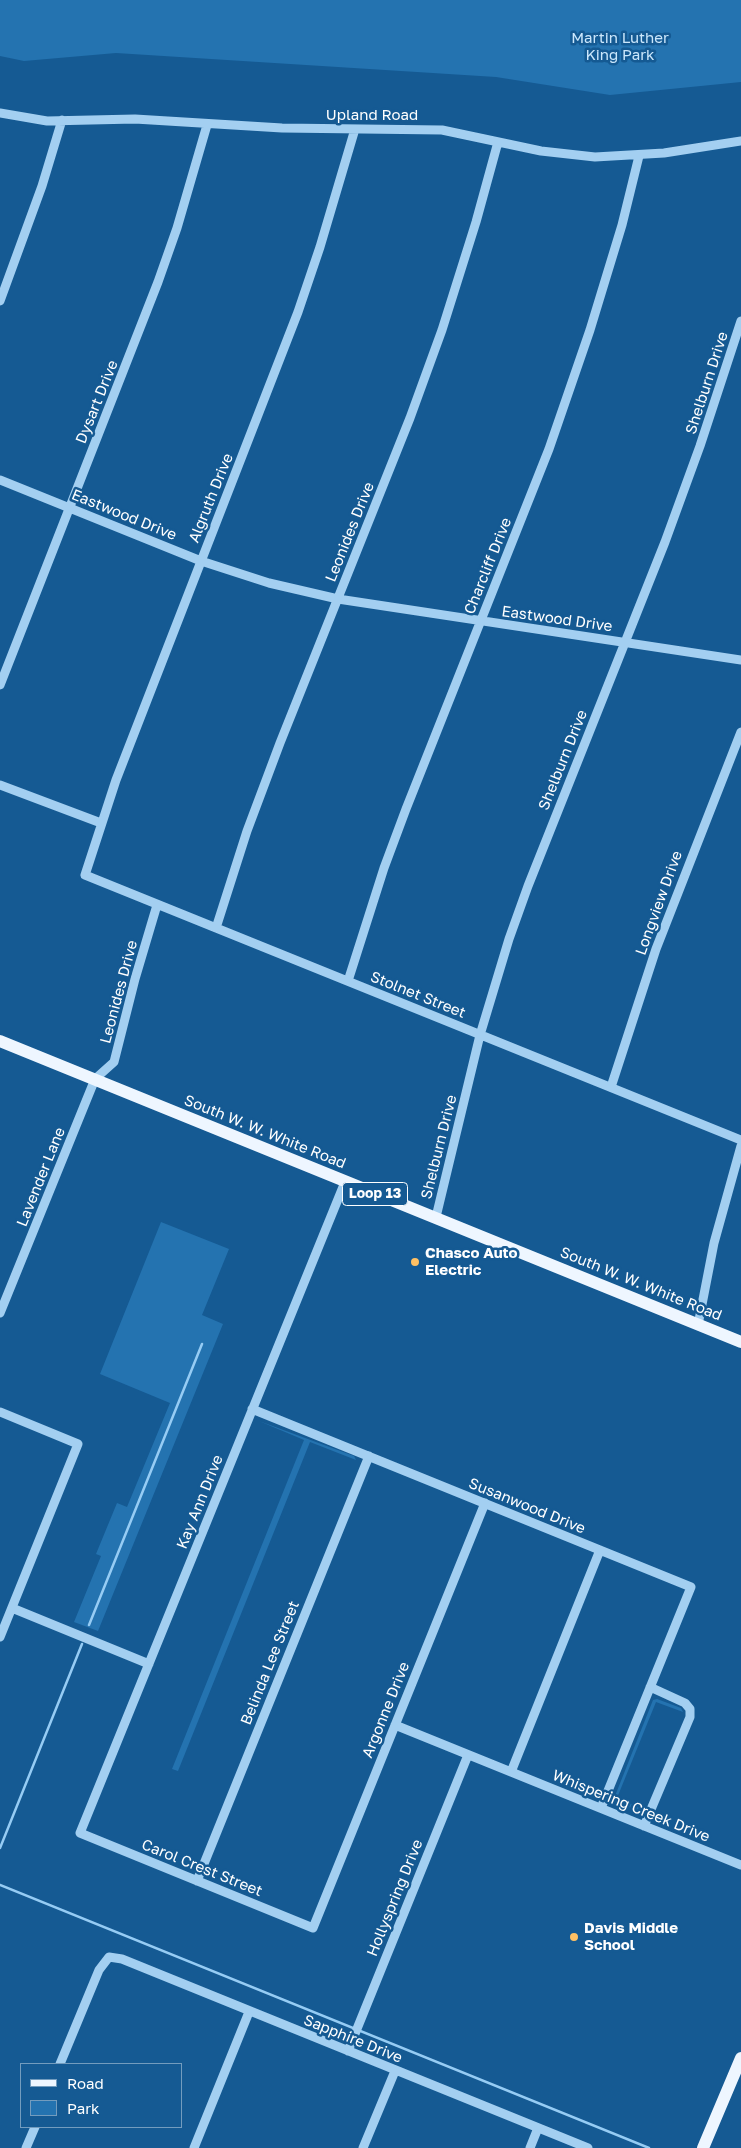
<!DOCTYPE html>
<style>
body{margin:0}
#map{position:relative;width:741px;height:2148px;overflow:hidden;background:#155a93;font-family:"Golos Text",sans-serif}
canvas{display:block}
.legend{position:absolute;left:20px;top:2063px;width:162px;height:65px;box-sizing:border-box;background:#155a93;border:1px solid #739cbe;margin:0;padding:6px 9px;list-style:none;font-size:15px;color:#fff}
.legend li{display:flex;align-items:center;gap:10px;height:25px}
.legend b{width:25px;border:1px solid #739cbe}
</style>
<div id="map">
<canvas width="741" height="2148"></canvas>
<ul class="legend">
<li><b style="height:6px;background:#eef6ff"></b>Road</li>
<li><b style="height:14px;background:#2473b0"></b>Park</li>
</ul>
</div>
<script>
const g = document.querySelector('canvas').getContext('2d');
g.lineJoin = 'round';
function fill(path, color) { g.fillStyle = color; g.fill(path, 'evenodd'); }
const shape = rows => new Path2D(rows.map(r => 'M' + r).join(''));
function strokePath(path, color, width, dash) { g.strokeStyle = color; g.lineWidth = width; g.lineCap = dash ? 'butt' : 'round'; g.setLineDash(dash || []); g.stroke(path); }
function label(font, color, halo, rows, align = 'center') {
  g.font = font + ' "Golos Text",sans-serif'; g.lineWidth = 5; g.setLineDash([]); g.textBaseline = 'middle'; g.strokeStyle = halo; g.fillStyle = color; for (const [text, x, y, turn = 0] of rows) {
    g.save(); g.translate(x, y); g.rotate((+turn || 0) * Math.PI / 180); g.textAlign = isNaN(turn) ? turn : align; if (halo) g.strokeText(text, 0, 0); g.fillText(text, 0, 0); g.restore();
  }
}
const green = shape([
 [0,0,741,0,741,82,610,95,496,77,116,53,24,61,0,56],
 [161,1222,229,1249,202,1315,223,1324,98,1631,74,1622,101,1556,96,1554,117,1503,127,1507,170,1403,100,1374],
 [259,1421,354,1456,356,1460,310,1442,178,1771,172,1769,304,1440],
 [657,1699,681,1708,683,1712,656,1702,617,1798,644,1809,639,1811,616,1802,615,1796,653,1700]
]);
const stream = shape([
 [89,1625,202,1344],
 [0,1848,82,1644],
 [0,1885,649,2148]
]);
const minor = shape([
 [0,113,47,121,135,119,282,128,442,130,541,151,595,157,664,153,741,141],
 [355,129,320,247,298,312,116,780,85,875,741,1140],
 [0,301,42,186,62,120],
 [0,480,201,561,269,583,338,599,741,660],
 [0,685,158,282,177,228,207,125],
 [0,785,101,823],
 [216,928,247,831,280,743,410,418,442,330,476,222,498,142],
 [348,981,384,868,406,809,549,449,590,330,622,225,639,156],
 [611,1087,656,949,741,732],
 [345,1182,80,1833,313,1928,485,1503],
 [436,1217,480,1035,509,939,528,886,665,542,700,446,741,321],
 [0,1313,95,1079,114,1062,135,979,157,905],
 [698,1325,714,1243,741,1146],
 [252,1409,691,1587,601,1808],
 [0,1412,78,1444,0,1637],
 [12,1608,149,1664],
 [395,1725,741,1865],
 [511,1772,600,1550],
 [644,1826,690,1717,690,1709,685,1703,650,1687],
 [197,1881,369,1456],
 [348,2051,468,1755],
 [60,2064,99,1970,109,1957,122,1959,588,2148],
 [26,2148,35,2127],
 [194,2148,249,2012],
 [363,2148,395,2071],
 [530,2148,538,2128]
]);
const major = shape([
 [0,1041,741,1342],
 [703,2148,741,2058]
]);
const markers = [
 [415,1262,5,"#ffc164"],
 [574,1937,5,"#ffc164"]
];
const shields = [
 [375,1194,65]
];
const shieldNames = [
 ["Loop 13",375,1194]
];
const parkNames = [
 ["Martin Luther",620,38],
 ["King Park",620,55]
];
const streetNames = [
 ["Upland Road",372,115],
 ["Shelburn Drive",707,383,-72],
 ["Dysart Drive",97,402,-68],
 ["Algruth Drive",211,498,-68],
 ["Eastwood Drive",124,515,22],
 ["Leonides Drive",350,532,-68],
 ["Charcliff Drive",488,566,-68],
 ["Eastwood Drive",557,619,8],
 ["Shelburn Drive",563,760,-68],
 ["Longview Drive",659,903,-70],
 ["Leonides Drive",119,992,-75],
 ["Stolnet Street",418,995,22],
 ["South W. W. White Road",265,1132,22],
 ["Shelburn Drive",439,1147,-76],
 ["Lavender Lane",41,1177,-68],
 ["South W. W. White Road",641,1284,22],
 ["Kay Ann Drive",200,1502,-68],
 ["Susanwood Drive",527,1506,22],
 ["Belinda Lee Street",270,1663,-68],
 ["Argonne Drive",386,1710,-68],
 ["Whispering Creek Drive",631,1806,22],
 ["Carol Crest Street",202,1868,22],
 ["Hollyspring Drive",395,1898,-68],
 ["Sapphire Drive",353,2039,22]
];
const poiNames = [
 ["Chasco Auto",425,1253],
 ["Electric",425,1270],
 ["Davis Middle",584,1928],
 ["School",584,1945]
];
fill(green, '#2473b0');
strokePath(stream, '#96ccf4', 2.5);
strokePath(minor, '#a3cff1', 9);
strokePath(major, '#eef6ff', 12);
for (const [x, y, r, color] of markers) { const dot = new Path2D(); dot.arc(x, y, r, 0, 2 * Math.PI); g.fillStyle = color; g.fill(dot); strokePath(dot, '#155a93', 2); }
for (const [x, y, w] of shields) { const box = new Path2D(); box.roundRect(x - w / 2, y - 11.5, w, 23, 4); g.fillStyle = '#155a93'; g.fill(box); strokePath(box, '#fff', 1); }
label('bold 14px', '#fff', null, shieldNames);
label('15px', '#cbe7fc', '#155a93', parkNames);
label('15px', '#fff', '#155a93', streetNames);
label('bold 15px', '#fff', '#155a93', poiNames, 'left');
</script>
